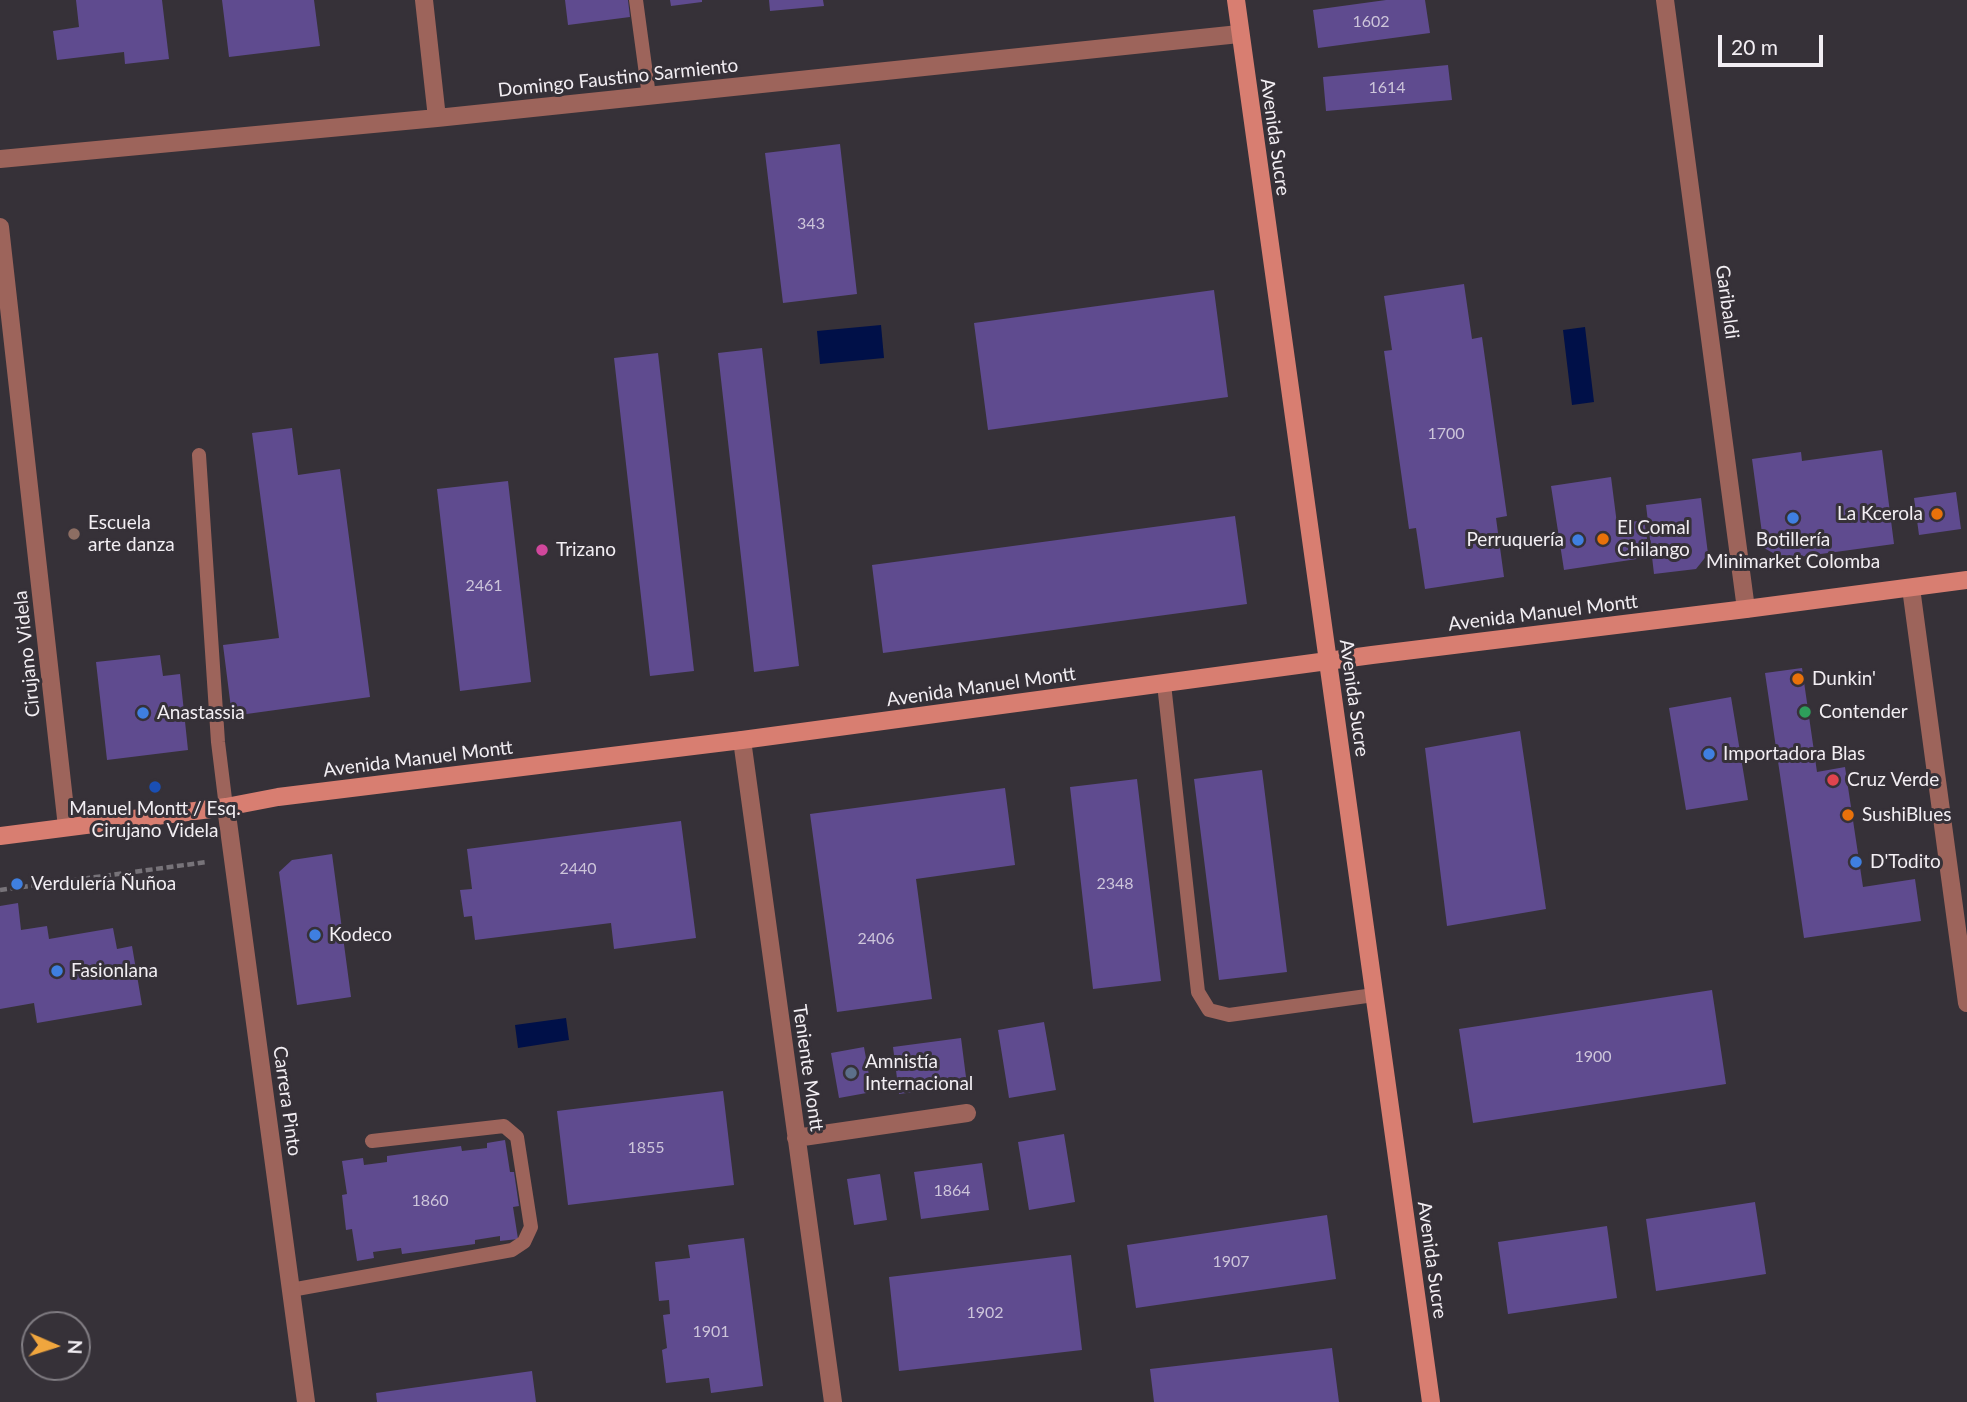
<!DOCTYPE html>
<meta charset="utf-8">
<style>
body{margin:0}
#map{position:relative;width:1967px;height:1402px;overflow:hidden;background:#363138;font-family:Lato,sans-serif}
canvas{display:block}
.north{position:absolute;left:21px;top:1311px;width:70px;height:70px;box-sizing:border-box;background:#363138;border:2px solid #817d83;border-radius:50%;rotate:93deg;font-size:19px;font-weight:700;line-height:28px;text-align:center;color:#f2eef3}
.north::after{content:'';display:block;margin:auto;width:24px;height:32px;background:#f0a63e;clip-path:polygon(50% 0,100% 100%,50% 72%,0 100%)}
.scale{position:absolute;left:1718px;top:35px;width:105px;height:32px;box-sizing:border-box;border:4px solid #f2eef3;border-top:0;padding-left:9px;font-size:21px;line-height:24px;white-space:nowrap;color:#f2eef3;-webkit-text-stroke:5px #363138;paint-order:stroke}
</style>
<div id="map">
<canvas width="1967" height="1402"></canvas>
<div class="north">N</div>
<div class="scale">20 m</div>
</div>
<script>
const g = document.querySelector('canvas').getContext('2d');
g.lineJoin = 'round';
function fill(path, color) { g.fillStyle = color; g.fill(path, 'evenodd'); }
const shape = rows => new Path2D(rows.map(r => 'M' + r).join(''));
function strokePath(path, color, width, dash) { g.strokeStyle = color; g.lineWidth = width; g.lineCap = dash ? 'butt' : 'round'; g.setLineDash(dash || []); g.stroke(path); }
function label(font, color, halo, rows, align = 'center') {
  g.font = font + ' Lato,sans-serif'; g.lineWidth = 6; g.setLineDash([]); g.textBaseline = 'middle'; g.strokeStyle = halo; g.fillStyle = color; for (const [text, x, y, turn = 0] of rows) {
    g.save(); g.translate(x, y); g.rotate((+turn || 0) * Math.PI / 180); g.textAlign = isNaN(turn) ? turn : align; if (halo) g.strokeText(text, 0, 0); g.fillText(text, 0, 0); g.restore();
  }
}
const water = shape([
 [881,325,884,358,820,364,817,331],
 [1585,327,1594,402,1572,405,1563,330],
 [566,1018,569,1040,518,1048,515,1025]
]);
const building = shape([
 [76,0,162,0,169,59,125,64,124,52,57,60,53,31,79,27],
 [222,0,314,0,320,46,229,57],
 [565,0,628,0,630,17,568,25],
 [670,0,702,0,702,2,671,6],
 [769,0,823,0,824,6,770,11],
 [1386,0,1425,0,1430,33,1318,48,1313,10],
 [1448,65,1452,100,1326,111,1323,77],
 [840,144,857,294,783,303,765,153],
 [1464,284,1472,339,1482,337,1507,516,1496,518,1504,577,1425,589,1416,528,1409,529,1384,351,1392,350,1384,296],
 [1214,290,1228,397,988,430,974,323],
 [762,348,799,666,754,672,718,353],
 [658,353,694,671,650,676,614,358],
 [292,428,298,475,340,469,370,697,232,716,223,645,279,638,252,433],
 [1882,450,1894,544,1784,559,1764,548,1752,459,1801,452,1802,461],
 [1611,477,1617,524,1644,520,1650,557,1564,570,1551,486],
 [508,481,531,682,460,691,437,489],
 [1956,492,1961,529,1919,535,1914,498],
 [1701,498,1708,554,1696,569,1654,574,1646,505],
 [1235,516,1247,604,883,653,872,565],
 [160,655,163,676,180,674,188,750,107,760,96,662],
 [1802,668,1817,772,1845,767,1863,887,1915,879,1921,921,1804,938,1765,673],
 [1731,697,1748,800,1686,810,1669,708],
 [1520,731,1546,909,1447,926,1425,748],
 [1262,770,1287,972,1219,980,1194,779],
 [1137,779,1161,981,1093,989,1070,787],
 [1005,788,1015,865,916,879,932,999,837,1012,810,814],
 [681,821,696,938,614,949,611,923,475,940,472,916,464,917,460,890,472,889,467,849],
 [332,854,351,997,297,1005,279,872,292,860],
 [18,903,21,930,47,926,49,939,113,928,117,949,132,946,142,1005,37,1023,34,1003,0,1009,0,906],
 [1712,990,1726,1084,1473,1123,1459,1029],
 [1044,1022,1056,1090,1009,1098,998,1030],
 [961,1038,967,1085,899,1094,893,1047],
 [864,1047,872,1092,839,1098,831,1053],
 [723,1091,734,1185,568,1205,557,1111],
 [1064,1134,1075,1202,1029,1210,1018,1142],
 [505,1140,510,1172,514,1172,519,1206,513,1207,518,1239,500,1241,500,1236,475,1240,475,1244,402,1254,401,1248,373,1252,374,1258,357,1261,352,1229,346,1230,342,1195,347,1194,342,1161,363,1158,364,1165,387,1162,387,1156,461,1146,462,1151,487,1148,487,1143],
 [982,1163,989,1210,921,1219,914,1172],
 [880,1174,887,1220,854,1225,847,1179],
 [1755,1202,1766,1274,1656,1291,1646,1219],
 [1327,1215,1336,1279,1136,1308,1127,1245],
 [1607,1226,1617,1298,1508,1314,1498,1242],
 [744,1238,763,1386,711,1393,709,1378,666,1383,662,1350,667,1348,663,1315,670,1314,669,1300,659,1301,655,1262,690,1258,688,1245],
 [1071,1255,1082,1350,899,1371,889,1277],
 [1332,1348,1339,1402,1154,1402,1150,1369],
 [532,1371,536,1402,377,1402,376,1393]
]);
const path = shape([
 [0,890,207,862]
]);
const lane = shape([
 [636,0,649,96],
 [199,455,218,742,226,807],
 [1164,684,1198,992,1209,1010,1229,1015,1374,995],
 [291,1290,512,1250,524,1242,531,1227,517,1137,504,1126,372,1141]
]);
const street = shape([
 [424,0,437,118],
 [1665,0,1746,609],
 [0,159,437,118,1239,34],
 [0,227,67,827],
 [1911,588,1967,1003],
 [742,740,833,1402],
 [226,807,306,1402],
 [796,1138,967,1113]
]);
const secondary = shape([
 [1236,0,1431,1402],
 [0,836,226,807,278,797,742,740,1372,655,1746,609,1967,580]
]);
const markers = [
 [1937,514,7,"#e8710a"],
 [1793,518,7,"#3f7fe0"],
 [74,534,7,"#8d6e63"],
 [1603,539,7,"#e8710a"],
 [1578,540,7,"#3f7fe0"],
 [542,550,7,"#d1479c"],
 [1798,679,7,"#e8710a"],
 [1805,712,7,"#2e9e5b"],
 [143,713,7,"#3f7fe0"],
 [1709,754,7,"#3f7fe0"],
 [1833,780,7,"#e0444e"],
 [155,787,7,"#1a4fb4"],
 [1848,815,7,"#e8710a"],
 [1856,862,7,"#3f7fe0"],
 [17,884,7,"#3f7fe0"],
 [315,935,7,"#3f7fe0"],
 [57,971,7,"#3f7fe0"],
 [851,1073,7,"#5c6f8a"]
];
const numberNames = [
 ["1602",1371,22],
 ["1614",1387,88],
 ["343",811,224],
 ["1700",1446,434],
 ["2461",484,586],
 ["2440",578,869],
 ["2348",1115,884],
 ["2406",876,939],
 ["1900",1593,1057],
 ["1855",646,1148],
 ["1864",952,1191],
 ["1860",430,1201],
 ["1907",1231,1262],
 ["1902",985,1313],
 ["1901",711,1332]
];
const streetNames = [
 ["Domingo Faustino Sarmiento",618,78,-6],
 ["Avenida Sucre",1275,137,82],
 ["Garibaldi",1727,302,82],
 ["Avenida Manuel Montt",1543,613,-7],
 ["Cirujano Videla",27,654,-96],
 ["Avenida Manuel Montt",981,687,-8],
 ["Avenida Sucre",1354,698,82],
 ["Avenida Manuel Montt",418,759,-7],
 ["Teniente Montt",808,1068,82],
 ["Carrera Pinto",287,1101,82],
 ["Avenida Sucre",1432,1260,82]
];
const poiNames = [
 ["La Kcerola",1923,514,"right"],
 ["Escuela",88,523],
 ["arte danza",88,545],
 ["El Comal",1617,528],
 ["Chilango",1617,550],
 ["Perruquería",1564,540,"right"],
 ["Botillería",1793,540,"center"],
 ["Minimarket Colomba",1793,562,"center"],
 ["Trizano",556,550],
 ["Dunkin'",1812,679],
 ["Contender",1819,712],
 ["Anastassia",157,713],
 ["Importadora Blas",1723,754],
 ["Cruz Verde",1847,780],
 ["Manuel Montt / Esq.",155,809,"center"],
 ["Cirujano Videla",155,831,"center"],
 ["SushiBlues",1862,815],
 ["D'Todito",1870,862],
 ["Verdulería Ñuñoa",31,884],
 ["Kodeco",329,935],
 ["Fasionlana",71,971],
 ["Amnistía",865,1062],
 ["Internacional",865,1084]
];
fill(water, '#001048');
fill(building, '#5f4b8f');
strokePath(path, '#777379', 4.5, [7, 3.5]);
strokePath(lane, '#9d645b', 14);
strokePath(street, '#9d645b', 18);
strokePath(secondary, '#d87e71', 18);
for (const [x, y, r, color] of markers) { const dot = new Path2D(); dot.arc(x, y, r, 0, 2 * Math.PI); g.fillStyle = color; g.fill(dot); strokePath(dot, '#363138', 2.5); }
label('16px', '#cdc5da', null, numberNames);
label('19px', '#f2eef3', '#363138', streetNames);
label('19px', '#f2eef3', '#363138', poiNames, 'left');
</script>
